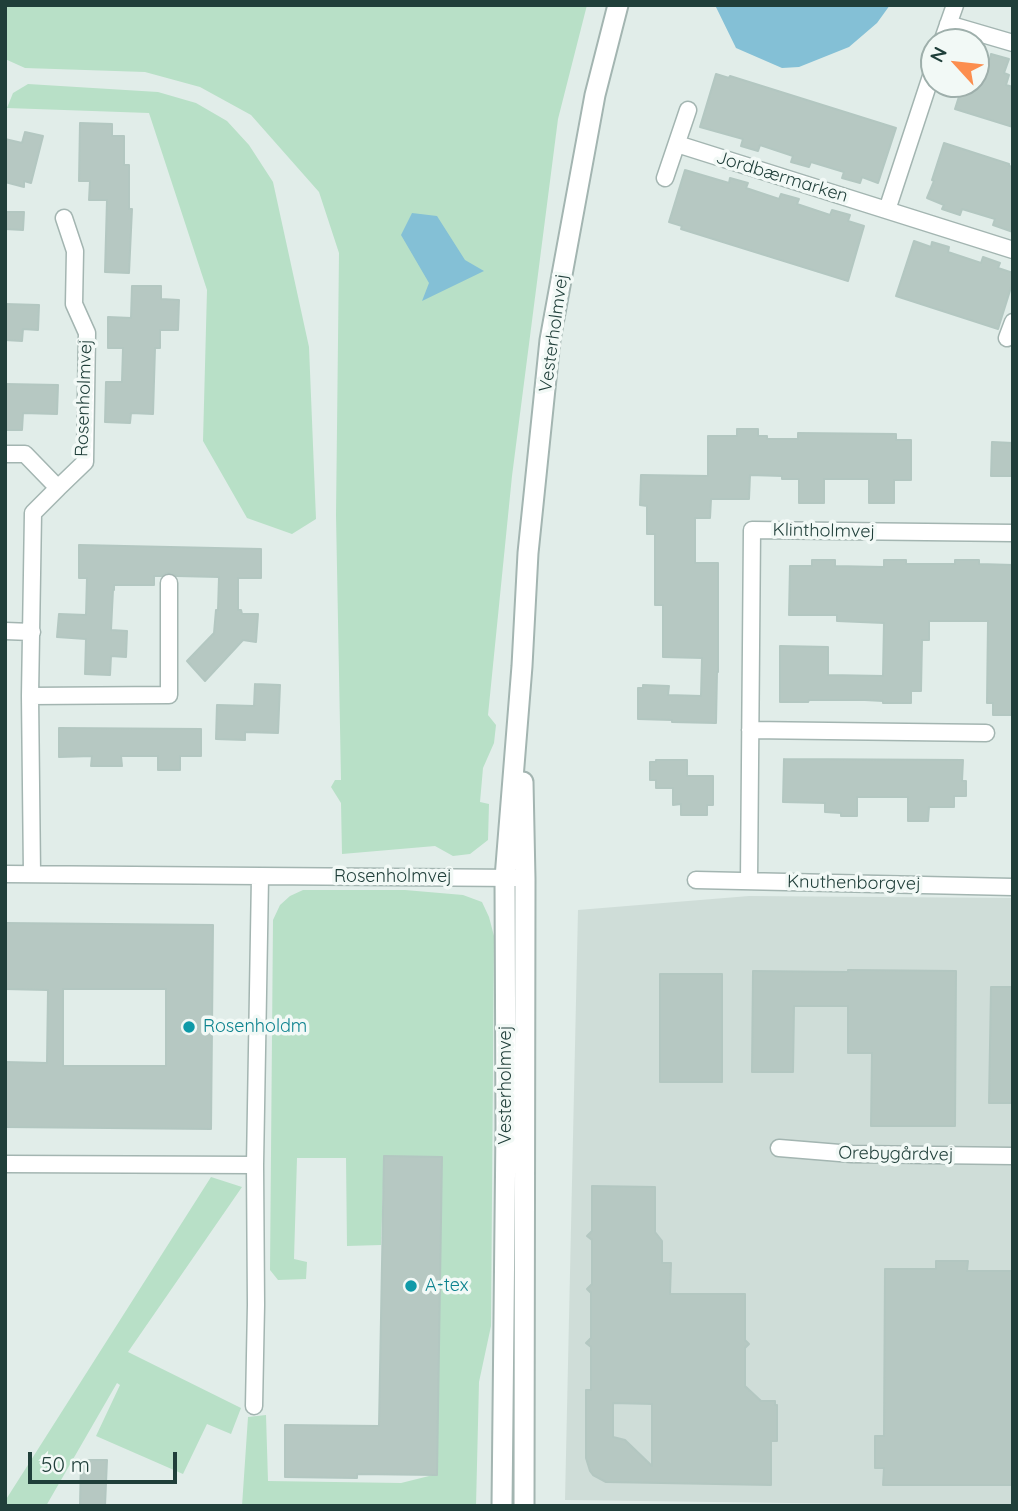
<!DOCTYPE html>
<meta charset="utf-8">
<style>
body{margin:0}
#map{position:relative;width:1018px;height:1511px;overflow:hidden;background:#e1ede9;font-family:Quicksand,sans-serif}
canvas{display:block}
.frame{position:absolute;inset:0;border:7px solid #203f3a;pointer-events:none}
.north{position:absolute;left:920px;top:28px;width:70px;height:70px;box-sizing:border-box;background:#f2f9f6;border:2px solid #9eafab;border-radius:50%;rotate:297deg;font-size:19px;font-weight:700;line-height:28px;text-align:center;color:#203f3a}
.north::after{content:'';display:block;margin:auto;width:24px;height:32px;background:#fc8e4f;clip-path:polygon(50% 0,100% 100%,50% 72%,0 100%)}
.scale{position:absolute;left:28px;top:1452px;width:149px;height:32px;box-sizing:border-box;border:4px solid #203f3a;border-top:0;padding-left:9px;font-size:21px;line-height:24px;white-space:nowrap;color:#203f3a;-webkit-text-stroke:5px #f2f9f6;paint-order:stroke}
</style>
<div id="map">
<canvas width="1018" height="1511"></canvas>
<div class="frame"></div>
<div class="north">N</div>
<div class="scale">50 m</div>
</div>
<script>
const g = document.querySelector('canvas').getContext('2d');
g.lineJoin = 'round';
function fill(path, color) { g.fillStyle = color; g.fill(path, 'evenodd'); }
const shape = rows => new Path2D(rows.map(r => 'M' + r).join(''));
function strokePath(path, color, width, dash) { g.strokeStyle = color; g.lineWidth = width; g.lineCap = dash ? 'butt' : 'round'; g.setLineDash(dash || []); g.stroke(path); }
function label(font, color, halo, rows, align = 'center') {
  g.font = font + ' Quicksand,sans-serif'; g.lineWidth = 7; g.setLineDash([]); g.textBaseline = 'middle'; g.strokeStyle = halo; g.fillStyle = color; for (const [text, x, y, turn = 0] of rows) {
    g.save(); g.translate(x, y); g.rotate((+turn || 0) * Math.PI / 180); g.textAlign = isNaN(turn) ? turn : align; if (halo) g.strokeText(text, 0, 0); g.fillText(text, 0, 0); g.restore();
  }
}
const built = shape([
 [749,896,1013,898,1013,1506,565,1500,578,910]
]);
const green = shape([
 [5,5,587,5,558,119,512,476,488,715,496,725,494,743,483,768,480,802,489,804,488,840,470,854,453,856,435,846,342,854,341,803,331,787,335,780,341,780,336,515,339,253,319,192,251,115,200,87,145,72,25,68,5,59],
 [28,84,158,92,196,103,227,121,249,145,273,182,309,347,316,519,292,534,247,518,203,441,207,290,149,113,7,108,13,93],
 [303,890,405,890,463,895,482,902,489,917,494,936,491,1326,479,1382,476,1506,242,1506,248,1417,266,1415,268,1481,401,1483,437,1474,442,1157,384,1156,381,1245,347,1246,346,1158,297,1158,294,1259,307,1262,306,1279,278,1280,270,1270,273,920,280,905,290,896],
 [211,1177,242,1187,128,1352,241,1408,231,1434,207,1424,183,1474,96,1436,120,1385,117,1383,46,1506,5,1506,5,1501]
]);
const water = shape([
 [715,5,890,5,877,23,849,47,799,67,782,68,736,48],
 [412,213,437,216,465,260,484,271,422,301,429,283,401,235]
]);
const building = shape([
 [991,54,1009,59,1004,73,1009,75,1006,85,1013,87,1013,127,955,109,963,84,976,84,976,55,990,59,991,54],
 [716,74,729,78,730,76,896,128,878,183,862,177,860,183,842,178,844,172,811,162,809,167,791,162,793,156,760,145,758,151,741,146,743,139,700,127,716,74],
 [80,123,112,124,112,136,124,136,124,165,129,165,129,209,132,209,129,273,105,272,107,200,89,200,90,181,79,181,80,123],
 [25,132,43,136,31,183,24,181,24,187,5,182,5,139,22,143,25,132],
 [944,143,1009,164,1009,166,1013,167,1013,232,993,225,995,219,962,209,960,215,942,209,944,205,927,198,934,181,932,180,944,143],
 [685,170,729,183,730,178,748,183,746,188,779,199,781,194,799,199,797,204,830,215,832,210,850,215,848,221,864,226,848,281,681,229,682,226,669,222,685,170],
 [5,212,24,212,23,230,5,229,5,212],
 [914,241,931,247,932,242,949,247,948,252,981,263,983,257,1000,263,998,268,1013,273,1013,281,998,329,896,296,914,241],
 [132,286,161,286,161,299,179,300,178,330,160,330,160,348,155,348,153,414,131,413,130,423,105,422,106,382,122,382,123,348,108,348,108,317,131,318,132,286],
 [5,304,39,305,38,330,23,329,22,341,5,340,5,304],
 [5,384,58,385,57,414,23,413,22,430,5,430,5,384],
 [737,429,758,429,758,436,767,436,767,439,798,439,798,433,896,434,896,440,911,440,911,480,894,480,894,503,869,503,869,479,824,479,824,503,799,503,799,479,782,479,782,476,750,475,749,499,711,499,710,518,695,518,695,563,718,563,718,672,717,672,716,723,672,722,672,720,638,719,638,688,643,688,643,685,669,686,668,695,701,696,702,658,663,657,663,605,655,605,655,534,647,534,647,506,640,505,641,475,708,476,708,436,737,436,737,429],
 [992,442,1013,443,1013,476,991,476,992,442],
 [79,545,261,549,261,578,238,578,238,610,241,610,242,614,258,614,256,642,243,640,205,681,187,661,214,633,216,610,218,610,219,577,177,576,168,573,161,576,154,576,154,585,114,585,114,590,113,590,111,630,127,631,126,657,111,656,110,675,85,674,86,639,57,637,59,614,86,615,87,578,79,578,79,545],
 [812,560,835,560,835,566,884,567,884,560,906,560,906,564,955,564,955,560,979,560,979,564,1013,565,1013,715,993,715,993,703,987,703,988,621,929,621,929,640,922,640,921,691,911,691,911,703,883,703,883,701,865,700,809,700,808,702,780,702,780,646,828,647,828,675,883,676,884,623,837,621,837,615,789,615,790,566,812,566,812,560],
 [255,684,280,685,278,733,245,732,245,740,216,739,217,705,254,706,255,684],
 [59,728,201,729,201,756,180,756,180,770,158,770,158,756,121,756,122,766,91,766,92,756,59,757,59,728],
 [784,759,963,760,962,781,966,781,966,796,954,796,954,807,929,807,928,821,908,821,908,797,857,797,857,816,841,816,841,813,825,812,825,803,783,802,784,759],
 [656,760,687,760,687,776,713,776,713,805,707,805,707,815,681,815,681,804,673,805,673,788,656,788,656,780,650,780,650,762,656,762,656,760],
 [5,923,213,925,211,1129,5,1127,5,1062,47,1063,48,990,5,989,5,923],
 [63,989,166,989,166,1066,63,1066,63,989],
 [848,970,956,971,955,1126,871,1126,872,1053,848,1053,848,1006,794,1006,793,1072,752,1072,753,971,848,972,848,970],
 [660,974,722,974,722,1082,660,1082,660,974],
 [991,987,1013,987,1013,1103,989,1103,991,987],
 [384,1156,442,1157,437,1475,357,1474,357,1478,285,1477,285,1425,379,1426,384,1156],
 [592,1186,655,1187,655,1232,662,1241,662,1263,671,1263,670,1294,745,1294,745,1340,749,1344,745,1348,745,1386,761,1401,775,1401,775,1405,777,1405,777,1441,771,1441,771,1485,606,1482,593,1475,590,1471,586,1458,586,1390,591,1390,591,1347,586,1343,591,1338,591,1293,587,1289,592,1284,592,1240,587,1236,592,1231,592,1186],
 [613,1403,652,1404,652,1466,625,1440,613,1437,613,1403],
 [936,1261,968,1261,967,1271,1013,1271,1013,1485,883,1485,884,1468,875,1468,875,1436,884,1436,885,1269,936,1269,936,1261],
 [81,1460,107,1460,105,1506,80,1506,81,1460]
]);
const minor = shape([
 [948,24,1013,43],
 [942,42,955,5],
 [677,144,1013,250],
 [665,178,688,110],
 [887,210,934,67],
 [1007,338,1013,322],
 [5,454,25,454,58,488,85,462,87,333,74,304,75,251,64,218],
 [5,631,32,632],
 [30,696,169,695,169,583],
 [750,730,986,733],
 [5,874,517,878],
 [32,874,30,696,33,513,58,488],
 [696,880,1013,887],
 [749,880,752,530,1013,533],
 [779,1148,852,1154,1013,1156],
 [5,1164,255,1165],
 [254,1406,256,1305,255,1165,260,877]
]);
const tertiary = shape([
 [523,782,525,879,524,1506],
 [502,1506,506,1127,505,878,522,666,528,553,550,340,595,95,618,5]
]);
const markers = [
 [189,1027,7,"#0f9aa8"],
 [411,1286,7,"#0f9aa8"]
];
const streetNames = [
 ["Jordbærmarken",782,177,17],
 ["Vesterholmvej",554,333,-82],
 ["Rosenholmvej",84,398,-88],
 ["Klintholmvej",824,531,1],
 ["Rosenholmvej",393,877],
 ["Knuthenborgvej",854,883,1],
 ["Vesterholmvej",506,1085,-90],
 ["Orebygårdvej",896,1154,1]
];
const cultureNames = [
 ["Rosenholdm",203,1027],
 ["A-tex",425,1286]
];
fill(built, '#cfddd8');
fill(green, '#b8e0c7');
fill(water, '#84c0d6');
fill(building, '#b6c8c2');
strokePath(building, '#b3c7c1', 2);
strokePath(minor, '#a3b5b1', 19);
strokePath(tertiary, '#a3b5b1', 23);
strokePath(minor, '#fff', 16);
strokePath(tertiary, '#fff', 19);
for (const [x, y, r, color] of markers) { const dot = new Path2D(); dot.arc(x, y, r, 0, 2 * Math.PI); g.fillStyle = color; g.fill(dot); strokePath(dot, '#f2f9f6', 2.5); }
label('18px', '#203f3a', '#f2f9f6', streetNames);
label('18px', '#0d838f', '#f2f9f6', cultureNames, 'left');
</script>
